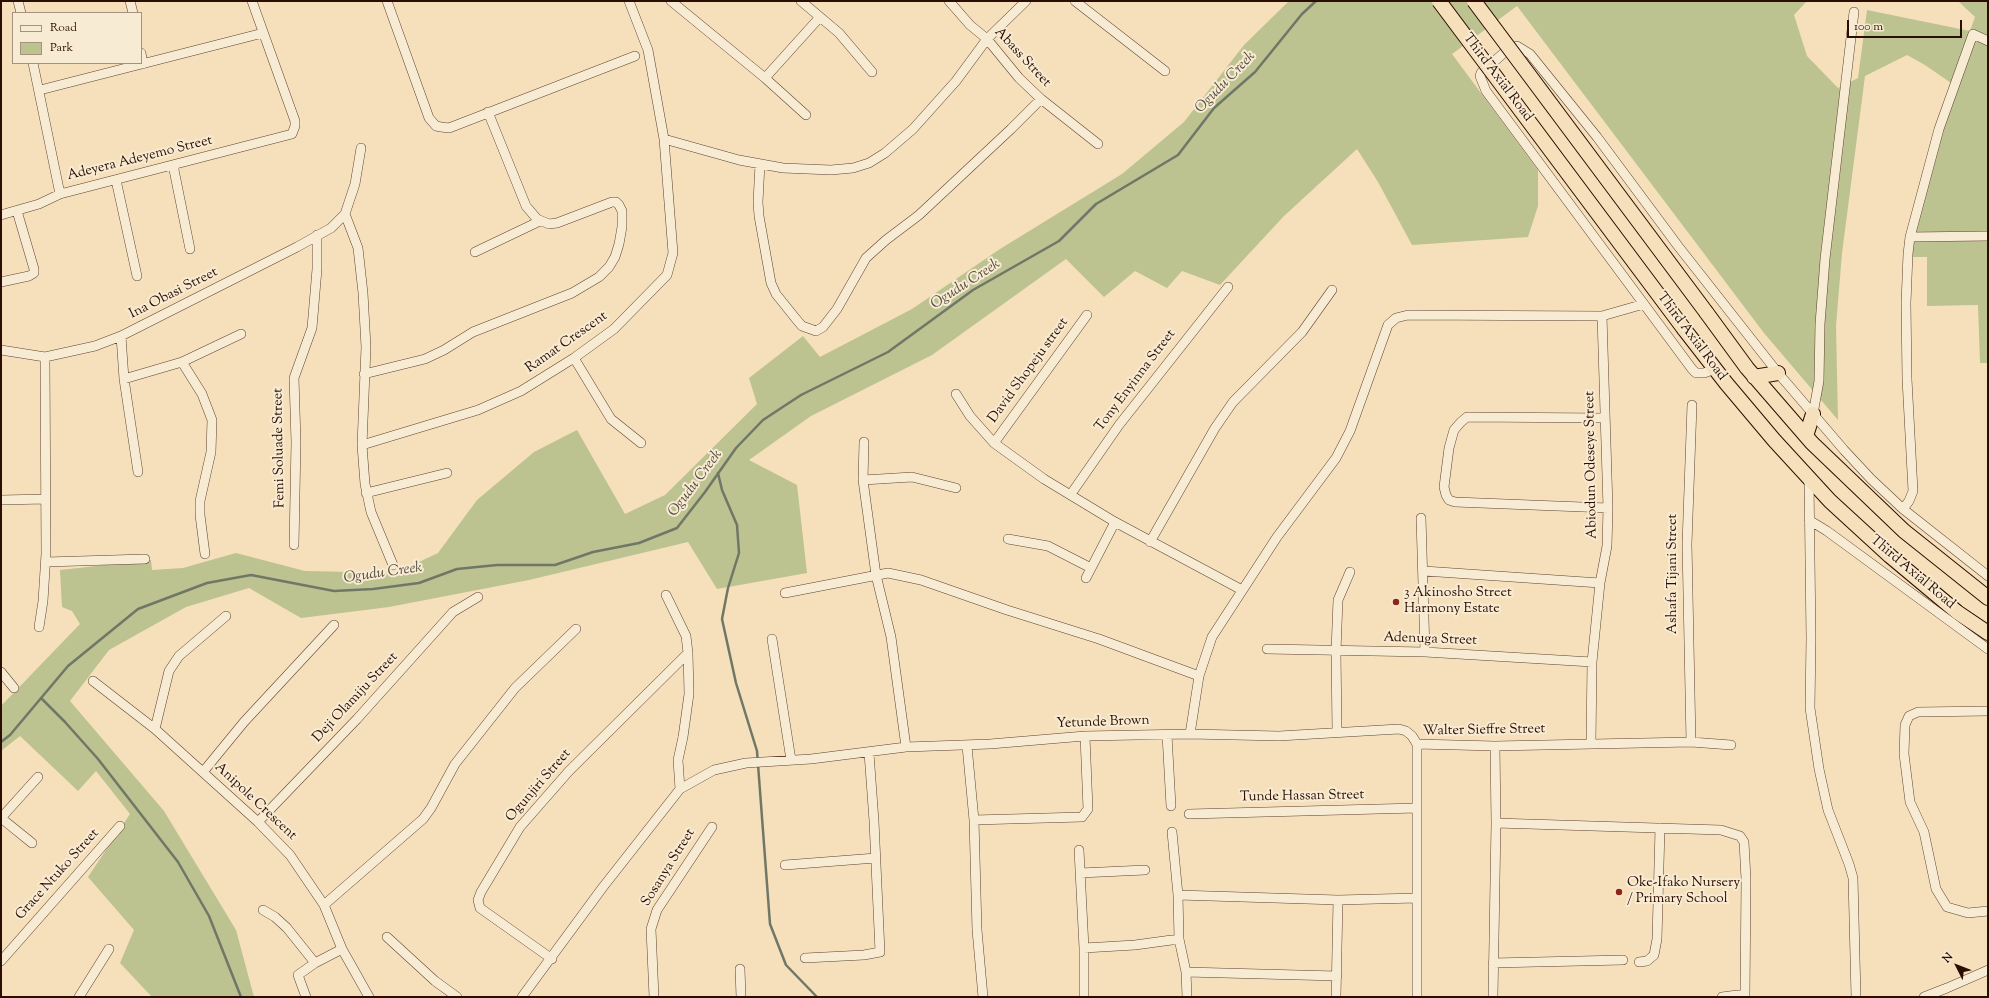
<!DOCTYPE html>
<style>
body{margin:0}
#map{position:relative;width:1989px;height:998px;overflow:hidden;background:#f5e0bb;font-family:"Sorts Mill Goudy",serif}
canvas{display:block}
.frame{position:absolute;inset:0;border:2px solid #2c0d01;pointer-events:none}
.legend{position:absolute;left:12px;top:12px;width:130px;height:52px;box-sizing:border-box;background:#f8ebd3;border:1px solid #a6927f;margin:0;padding:5px 7px;list-style:none;font-size:12px;color:#2c0d01}
.legend li{display:flex;align-items:center;gap:8px;height:20px}
.legend b{width:20px;border:1px solid #a6927f}
.north{position:absolute;left:1937px;top:946px;width:40px;height:40px;-webkit-text-stroke:3px #f8ebd3;paint-order:stroke;rotate:312deg;font-size:11px;font-weight:700;line-height:16px;text-align:center;color:#2c0d01}
.north::after{content:'';display:block;margin:auto;width:14px;height:18px;background:#2c0d01;clip-path:polygon(50% 0,100% 100%,50% 72%,0 100%)}
.scale{position:absolute;left:1847px;top:20px;width:115px;height:18px;box-sizing:border-box;border:2px solid #2c0d01;border-top:0;padding-left:5px;font-size:12px;line-height:14px;white-space:nowrap;color:#2c0d01;-webkit-text-stroke:3px #f8ebd3;paint-order:stroke}
</style>
<div id="map">
<canvas width="1989" height="998"></canvas>
<div class="frame"></div>
<ul class="legend">
<li><b style="height:5px;background:#f8ebd3"></b>Road</li>
<li><b style="height:11px;background:#bcc290"></b>Park</li>
</ul>
<div class="north">N</div>
<div class="scale">100 m</div>
</div>
<script>
const g = document.querySelector('canvas').getContext('2d');
g.lineJoin = 'round';
function fill(path, color) { g.fillStyle = color; g.fill(path, 'evenodd'); }
const shape = rows => new Path2D(rows.map(r => 'M' + r).join(''));
function strokePath(path, color, width, dash) { g.strokeStyle = color; g.lineWidth = width; g.lineCap = dash ? 'butt' : 'round'; g.setLineDash(dash || []); g.stroke(path); }
function label(font, color, halo, rows, align = 'center') {
  g.font = font + ' "Sorts Mill Goudy",serif'; g.lineWidth = 4; g.setLineDash([]); g.textBaseline = 'middle'; g.strokeStyle = halo; g.fillStyle = color; for (const [text, x, y, turn = 0] of rows) {
    g.save(); g.translate(x, y); g.rotate((+turn || 0) * Math.PI / 180); g.textAlign = isNaN(turn) ? turn : align; if (halo) g.strokeText(text, 0, 0); g.fillText(text, 0, 0); g.restore();
  }
}
const green = shape([
 [1289,1,1807,1,1794,15,1807,56,1838,88,1858,78,1867,10,1970,31,1975,17,1958,1,1988,1,1988,363,1980,363,1978,305,1927,306,1927,257,1911,257,1926,181,1954,85,1925,65,1907,55,1865,76,1842,253,1836,326,1838,420,1764,333,1517,6,1452,54,1538,170,1538,206,1528,237,1412,245,1378,182,1357,149,1284,216,1220,285,1182,271,1167,288,1135,271,1104,297,1066,259,932,355,811,416,749,460,797,485,807,573,717,589,688,542,529,580,389,607,301,618,249,588,186,607,109,650,70,701,164,811,236,930,254,997,152,997,120,963,134,930,88,877,130,814,96,771,78,791,20,736,1,751,1,706,80,624,72,611,62,607,60,570,151,560,152,570,183,568,236,553,305,571,396,573,438,553,477,500,534,452,577,430,625,514,665,495,757,404,749,378,803,336,820,357,912,309,1000,249,1122,174,1184,122,1244,45]
]);
const stream = shape([
 [718,473,722,490,737,525,739,553,728,588,722,619,736,683,757,751,770,924,786,965,817,997],
 [41,698,65,722,98,759,178,862,209,916,241,997],
 [1,742,10,735,68,666,138,609,207,583,251,575,334,591,373,589,419,583,457,569,497,565,555,565,593,552,639,543,677,528,705,492,736,448,763,420,801,395,888,352,973,290,1059,241,1096,204,1178,155,1214,108,1255,72,1302,14,1316,1]
]);
const minor = shape([
 [18,1,21,13],
 [130,1,133,13],
 [387,1,429,118,436,126,441,127,449,128,635,56],
 [671,1,765,78,806,115],
 [801,1,839,33,872,72],
 [949,1,970,25,987,39,1019,78,1041,99,1098,144],
 [1075,1,1165,71],
 [141,53,143,64],
 [33,63,60,194],
 [765,78,820,17],
 [40,90,263,33],
 [664,139,739,160,783,168,831,170,853,168,869,163,885,153,913,129,956,81,987,39,1026,1],
 [361,148,355,184,345,214,358,248,363,293,366,347,362,445,365,484,371,512,393,565],
 [760,164,758,202,759,216,771,283,776,294,796,319,802,326,816,331,823,327,837,309,866,258,886,240,919,215,1011,129,1041,99],
 [173,165,190,249],
 [116,180,137,276],
 [1,215,39,204,60,194,292,134,295,126,295,121,252,1],
 [1910,237,1988,236],
 [475,252,540,221],
 [1,282,29,276,34,273,34,269,17,211],
 [1602,316,1644,304],
 [121,336,124,379,138,472],
 [1,350,45,357,95,346,121,336,297,247,331,228,345,214],
 [574,358,611,419,641,443],
 [182,362,202,394,212,420,211,452,200,501,200,515,205,554],
 [1715,369,1704,373,1696,373,1692,369,1486,91,1480,76,1481,73,1506,51,1517,46,1530,54,1597,137,1678,246,1778,373,1844,450,1871,479,1903,509,1988,576],
 [364,374,425,359,444,350,473,332,572,293,599,277,609,267,615,257,619,244,622,227,622,211,619,205,616,202,612,202,557,223,549,224,537,219,526,206,488,112],
 [124,379,182,362,241,334],
 [956,394,970,416,994,443,1044,479,1115,522,1242,590],
 [1813,414,1819,381,1820,324,1825,259,1854,12],
 [1605,418,1467,417,1461,422,1454,430,1449,448,1444,487,1446,495,1449,500,1455,502,1608,508],
 [864,442,863,480,876,575,891,637,906,747],
 [994,443,1087,315],
 [362,445,478,410,521,391,574,358,614,329,667,275,673,253,664,139,648,50,629,1],
 [1809,479,1811,638,1810,708,1819,769,1828,810,1849,864,1853,878,1856,997],
 [863,480,912,477,956,488],
 [366,493,447,473],
 [1071,494,1119,425,1228,287],
 [1,500,46,499],
 [1903,509,1909,501,1913,491,1907,379,1906,303,1908,254,1910,237,1939,129,1973,34,1988,41],
 [1421,518,1425,652],
 [1809,520,1827,531,1988,649],
 [1008,539,1048,546,1091,568],
 [1150,542,1215,428,1233,402,1302,332,1332,290],
 [294,545,296,442,294,378,312,328,317,269,317,235],
 [46,562,145,559],
 [1424,571,1600,583],
 [1086,578,1115,522],
 [785,593,888,573,921,580,1007,610,1099,639,1199,676],
 [666,595,686,636,688,653,689,694,683,737,678,760,680,789],
 [39,627,43,601,46,554,45,357],
 [772,639,791,760],
 [1267,649,1425,652,1592,662],
 [1,672,14,688],
 [93,681,155,729,258,822,290,855,324,905,342,949,369,997],
 [1988,711,1918,712,1909,716,1905,725,1904,754,1910,802,1924,832,1936,889,1947,907,1968,913,1988,911],
 [155,729,169,671,179,656,226,616],
 [1337,731,1336,651,1338,600,1350,572],
 [1190,734,1199,676,1212,637,1277,537,1336,458,1350,431,1388,325,1396,318,1408,315,1602,316,1608,508,1607,546,1600,583,1592,662,1591,743],
 [1167,735,1171,806],
 [1691,742,1687,544,1692,405],
 [967,746,974,820,977,930,983,997],
 [203,772,244,722,334,625],
 [1189,814,1417,808],
 [1,818,38,777],
 [1,818,32,843],
 [974,820,1082,817,1088,809,1085,736],
 [258,822,357,719,453,612,478,597],
 [1496,823,1721,830,1740,836,1744,842,1746,879,1745,997],
 [1172,832,1178,895,1179,939,1186,972,1187,997],
 [1079,850,1084,948],
 [785,865,876,858],
 [1080,873,1145,870],
 [1178,895,1338,900,1417,898],
 [324,905,423,819,431,808,455,764,515,688,576,629],
 [263,910,275,917,287,928,315,963],
 [387,937,435,981,457,997],
 [805,958,864,955,880,952,874,821,869,753],
 [552,959,480,908,478,900,481,892,520,827,569,771,688,653],
 [1,961,120,826],
 [1639,962,1647,961,1654,955,1657,939,1660,828],
 [1493,963,1623,960],
 [740,969,741,997],
 [1186,972,1337,976],
 [79,997,109,949],
 [306,997,298,975,315,963,342,949],
 [522,997,603,887,680,789,714,770,746,763,811,759,906,747,990,744,1085,736,1190,734,1279,736,1399,729,1406,731,1412,736,1417,744],
 [654,997,651,929,657,910,712,827],
 [1084,997,1084,948,1135,945,1179,939],
 [1336,997,1338,900],
 [1417,997,1417,744,1495,746,1691,742,1731,745],
 [1493,997,1496,823,1495,746],
 [1722,997,1745,994],
 [1924,997,1947,988,1988,970]
]);
const highway = shape([
 [1706,312,1747,368,1812,443,1904,531,1988,598],
 [1684,329,1726,383,1774,440,1830,501,1890,556,1957,612,1988,633],
 [1754,377,1778,373],
 [1806,436,1813,414]
]);
const highwayBridge = shape([
 [1439,1,1684,329],
 [1474,1,1706,312]
]);
const markers = [
 [1396,602,4,"#8f2418"],
 [1619,892,4,"#8f2418"]
];
const streetNames = [
 ["Abass Street",1022,58,47],
 ["Third Axial Road",1497,78,53],
 ["Adeyera Adeyemo Street",140,159,-14],
 ["Ina Obasi Street",174,294,-27],
 ["Third Axial Road",1691,337,53],
 ["Ramat Crescent",567,343,-35],
 ["David Shopeju street",1029,371,-54],
 ["Tony Enyinna Street",1136,381,-53],
 ["Femi Soluade Street",280,448,-91],
 ["Abiodun Odeseye Street",1592,465,-91],
 ["Third Axial Road",1912,573,40],
 ["Ashafa Tijani Street",1674,574,-90],
 ["Adenuga Street",1430,640,2],
 ["Deji Olamiju Street",356,698,-47],
 ["Yetunde Brown",1103,723,-2],
 ["Walter Sieffre Street",1484,731,-1],
 ["Ogunjiri Street",539,786,-49],
 ["Tunde Hassan Street",1302,797,-1],
 ["Anipole Crescent",255,802,43],
 ["Sosanya Street",669,868,-58],
 ["Grace Ntuko Street",58,875,-48]
];
const poiNames = [
 ["3 Akinosho Street",1404,594],
 ["Harmony Estate",1404,610],
 ["Oke-Ifako Nursery",1627,884],
 ["/ Primary School",1627,900]
];
const waterNames = [
 ["Ogudu Creek",1226,83,-46],
 ["Ogudu Creek",966,285,-33],
 ["Ogudu Creek",696,484,-53],
 ["Ogudu Creek",383,574,-8]
];
fill(green, '#bcc290');
strokePath(stream, '#707766', 2.5);
strokePath(minor, '#5e4230', 10);
strokePath(highway, '#2c0d01', 16);
strokePath(minor, '#f8ebd3', 9);
strokePath(highway, '#f5e0bb', 14);
strokePath(highwayBridge, '#2c0d01', 16, []);
strokePath(highwayBridge, '#f5e0bb', 14);
for (const [x, y, r, color] of markers) { const dot = new Path2D(); dot.arc(x, y, r, 0, 2 * Math.PI); g.fillStyle = color; g.fill(dot); strokePath(dot, '#f8ebd3', 1.5); }
label('14px', '#2c0d01', '#f8ebd3', streetNames);
label('14px', '#2c0d01', '#f8ebd3', poiNames, 'left');
label('italic 15px', '#544b3c', '#f8ebd3', waterNames);
</script>
